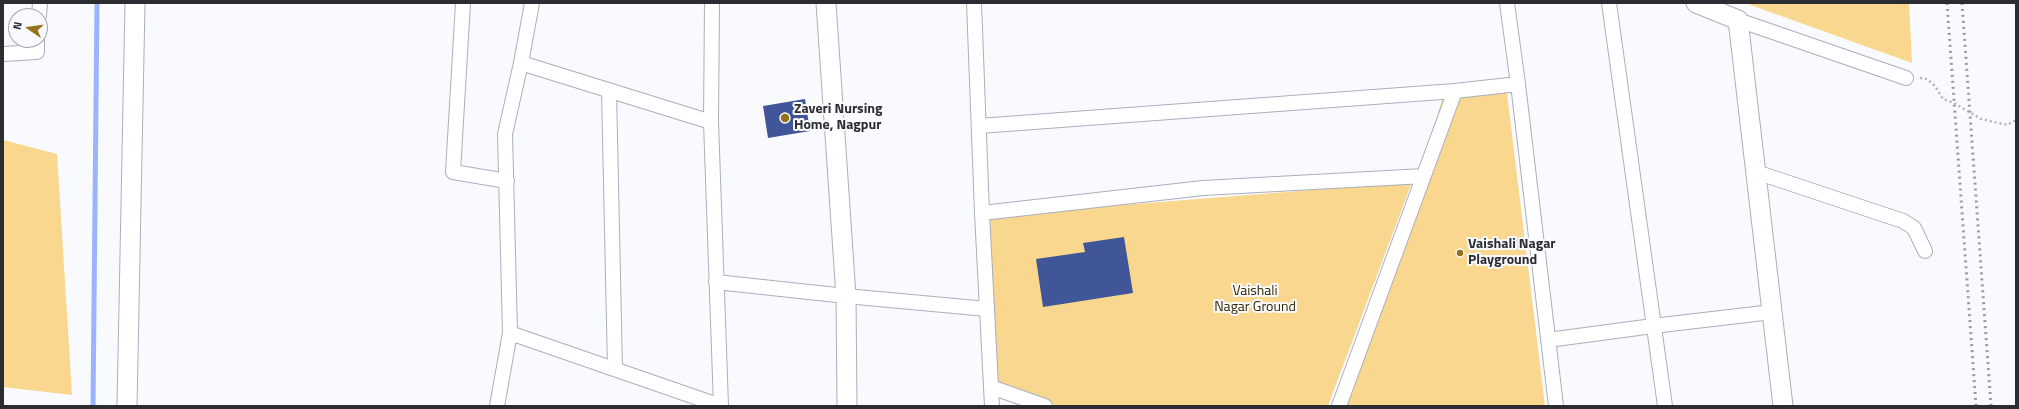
<!DOCTYPE html>
<style>
body{margin:0}
#map{position:relative;width:2019px;height:409px;overflow:hidden;background:#f9fafd;font-family:"Titillium Web",sans-serif}
canvas{display:block}
.frame{position:absolute;inset:0;border:4px solid #2b2d33;pointer-events:none}
.north{position:absolute;left:8px;top:8px;width:40px;height:40px;box-sizing:border-box;background:#f9fafd;border:1px solid #a7a8ac;border-radius:50%;rotate:283deg;font-size:11px;font-weight:700;line-height:16px;text-align:center;color:#2b2d33}
.north::after{content:'';display:block;margin:auto;width:14px;height:18px;background:#94721a;clip-path:polygon(50% 0,100% 100%,50% 72%,0 100%)}
</style>
<div id="map">
<canvas width="2019" height="409"></canvas>
<div class="frame"></div>
<div class="north">N</div>
</div>
<script>
const g = document.querySelector('canvas').getContext('2d');
g.lineJoin = 'round';
function fill(path, color) { g.fillStyle = color; g.fill(path, 'evenodd'); }
const shape = rows => new Path2D(rows.map(r => 'M' + r).join(''));
function strokePath(path, color, width, dash) { g.strokeStyle = color; g.lineWidth = width; g.lineCap = dash ? 'butt' : 'round'; g.setLineDash(dash || []); g.stroke(path); }
function label(font, color, halo, rows, align = 'center') {
  g.font = font + ' "Titillium Web",sans-serif'; g.lineWidth = 4; g.setLineDash([]); g.textBaseline = 'middle'; g.strokeStyle = halo; g.fillStyle = color; for (const [text, x, y, turn = 0] of rows) {
    g.save(); g.translate(x, y); g.rotate((+turn || 0) * Math.PI / 180); g.textAlign = isNaN(turn) ? turn : align; if (halo) g.strokeText(text, 0, 0); g.fillText(text, 0, 0); g.restore();
  }
}
const green = shape([
 [1745,3,1909,3,1912,63],
 [1506,85,1545,406,1345,406,1442,100],
 [3,140,57,154,72,395,3,387],
 [1412,182,1328,406,1054,406,993,385,985,216]
]);
const stream = shape([
 [93,406,97,3]
]);
const building = shape([
 [805,99,810,131,768,138,763,106],
 [1124,237,1133,293,1043,307,1036,259,1085,252,1083,243]
]);
const path = shape([
 [1920,78,1927,79,1935,86,1943,99,1954,103,1981,119,2007,125,2016,120]
]);
const street = shape([
 [463,3,453,172,507,181],
 [532,3,521,63,711,122,712,3],
 [974,3,982,213,992,406],
 [1609,3,1665,406],
 [39,16,40,3],
 [1738,20,1906,78],
 [3,54,37,52,37,40],
 [1518,84,1556,406],
 [609,90,615,369],
 [979,126,1455,91],
 [1756,172,1903,221,1914,228,1925,251],
 [982,213,1203,188,1424,176],
 [716,282,846,296,987,309],
 [510,333,505,134,521,63],
 [1548,340,1653,326,1772,312],
 [991,387,1045,406],
 [497,406,510,333,721,406,711,122],
 [1339,406,1455,91,1518,84,1507,3]
]);
const secondary = shape([
 [826,3,846,296,847,406],
 [1696,3,1738,20,1783,406],
 [127,406,135,3]
]);
const rail = shape([
 [1947,3,1976,406],
 [1962,3,1991,406]
]);
const markers = [
 [785,118,5,"#94721a"],
 [1460,253,4,"#94721a"]
];
const poiNames = [
 ["Zaveri Nursing",794,110],
 ["Home, Nagpur",794,126],
 ["Vaishali Nagar",1468,245],
 ["Playground",1468,261]
];
const parkNames = [
 ["Vaishali",1255,292],
 ["Nagar Ground",1255,308]
];
fill(green, '#f9d78e');
strokePath(stream, '#9ab5fe', 5);
fill(building, '#415698');
strokePath(street, '#a9afbc', 16);
strokePath(secondary, '#a9afbc', 21);
strokePath(path, '#b3b4b8', 2.5, [2, 3]);
strokePath(street, '#fff', 14);
strokePath(secondary, '#fff', 19);
strokePath(rail, '#9a9b9f', 3, [2, 4]);
for (const [x, y, r, color] of markers) { const dot = new Path2D(); dot.arc(x, y, r, 0, 2 * Math.PI); g.fillStyle = color; g.fill(dot); strokePath(dot, '#f9fafd', 1.5); }
label('bold 14px', '#2b2d33', '#f9fafd', poiNames, 'left');
label('14px', '#352602', '#f9fafd', parkNames);
</script>
